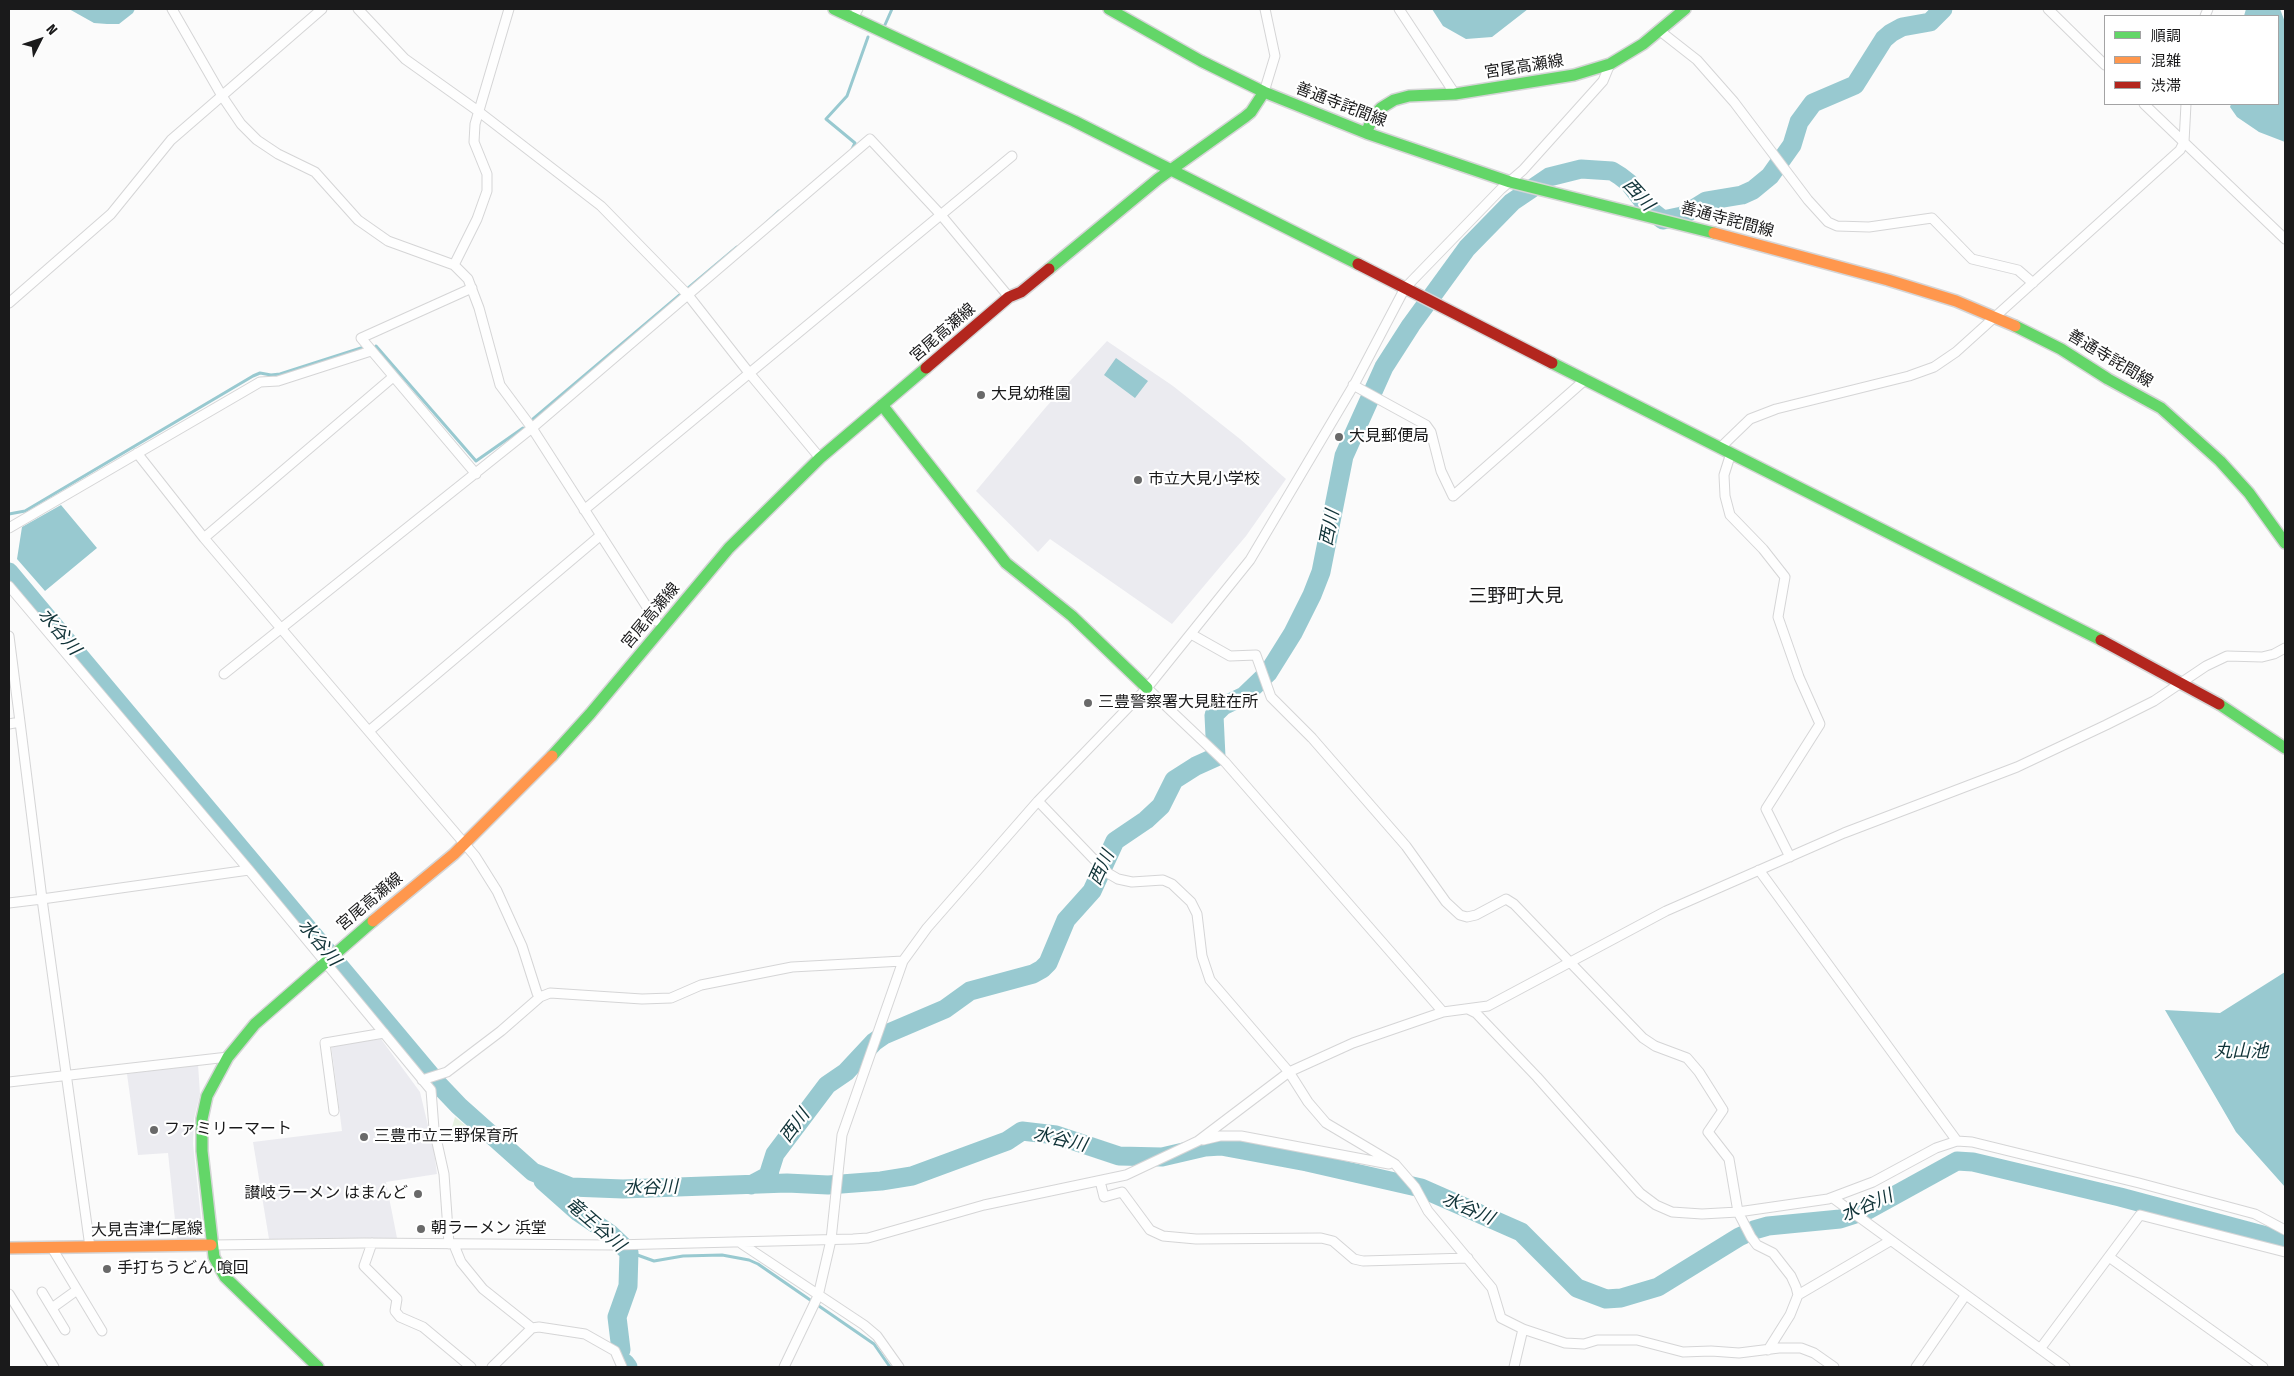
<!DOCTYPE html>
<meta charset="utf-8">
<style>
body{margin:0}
#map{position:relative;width:2294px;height:1376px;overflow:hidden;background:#fbfbfb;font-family:"Fira Sans Condensed","Noto Sans JP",sans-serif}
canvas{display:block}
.frame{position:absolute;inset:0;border:10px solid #1a1a1b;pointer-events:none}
.legend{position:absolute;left:2104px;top:15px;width:175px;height:90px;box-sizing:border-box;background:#fff;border:1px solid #a3a3a4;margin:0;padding:6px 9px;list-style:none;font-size:15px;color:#1a1a1b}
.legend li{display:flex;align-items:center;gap:10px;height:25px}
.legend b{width:25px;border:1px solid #a3a3a4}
.north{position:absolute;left:15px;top:15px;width:50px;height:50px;-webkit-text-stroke:4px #fff;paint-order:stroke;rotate:49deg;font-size:14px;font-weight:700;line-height:20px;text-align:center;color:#1a1a1b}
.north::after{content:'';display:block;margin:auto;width:18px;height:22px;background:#1a1a1b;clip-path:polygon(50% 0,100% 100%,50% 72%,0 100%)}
</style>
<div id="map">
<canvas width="2294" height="1376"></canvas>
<div class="frame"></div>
<ul class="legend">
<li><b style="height:6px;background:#63d668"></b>順調</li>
<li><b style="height:6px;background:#ff974d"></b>混雑</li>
<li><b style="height:6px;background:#b3261e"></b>渋滞</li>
</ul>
<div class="north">N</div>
</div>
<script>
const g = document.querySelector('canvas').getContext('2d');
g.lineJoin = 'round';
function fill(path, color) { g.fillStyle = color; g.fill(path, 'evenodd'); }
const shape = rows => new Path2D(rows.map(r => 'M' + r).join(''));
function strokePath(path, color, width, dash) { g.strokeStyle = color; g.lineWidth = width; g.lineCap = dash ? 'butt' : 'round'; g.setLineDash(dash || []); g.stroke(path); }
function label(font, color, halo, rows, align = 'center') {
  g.font = font + ' "Fira Sans Condensed","Noto Sans JP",sans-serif'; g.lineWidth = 4.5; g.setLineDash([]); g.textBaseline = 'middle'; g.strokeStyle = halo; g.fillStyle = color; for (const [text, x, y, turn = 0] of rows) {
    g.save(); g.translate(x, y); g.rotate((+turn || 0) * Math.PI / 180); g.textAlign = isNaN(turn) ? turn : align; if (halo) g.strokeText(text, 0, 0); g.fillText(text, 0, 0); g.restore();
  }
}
const built = shape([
 [1107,341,1173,386,1240,439,1286,479,1246,536,1172,624,1050,539,1038,552,976,491,1046,407],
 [381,1039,420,1092,434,1151,437,1174,386,1182,397,1238,269,1239,253,1142,342,1131,331,1044],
 [198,1064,200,1094,194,1119,193,1144,202,1227,195,1239,177,1239,168,1153,138,1155,127,1074]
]);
const green = shape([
 [455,1117,482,1139,448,1141]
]);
const water = shape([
 [69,9,135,9,133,13,119,24,107,24,94,23],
 [1432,9,1528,9,1492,37,1466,39,1443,26],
 [2246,9,2280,9,2285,22,2285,142,2259,132,2237,117,2230,107,2231,104,2278,104,2278,16,2244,16],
 [1116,358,1148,381,1135,398,1104,375],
 [61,505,97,548,45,591,17,559,22,527],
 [2285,972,2285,1187,2236,1132,2165,1010,2220,1013]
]);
const stream = shape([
 [884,27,892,9],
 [852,149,855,143,826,119,847,96,868,37],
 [767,222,779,211],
 [687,289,737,247],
 [376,346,476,461,523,428],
 [533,419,682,293],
 [9,514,25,511,253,376,260,373,271,375,280,374,361,348],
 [629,1252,654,1261,683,1256,722,1255,749,1260,758,1264,874,1344,890,1367]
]);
const river = shape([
 [9,572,439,1085,459,1106,533,1172,571,1187,623,1189,787,1183,828,1185,881,1181,912,1176,1007,1141,1022,1131,1056,1135,1119,1156,1162,1157,1205,1147,1221,1146,1307,1162,1421,1188,1521,1232,1577,1288,1606,1299,1621,1298,1658,1287,1739,1237,1754,1230,1768,1226,1840,1219,1868,1210,1957,1161,1973,1162,2120,1197,2285,1241],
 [543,1181,578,1212,609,1233,629,1252,628,1286,617,1317,621,1350],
 [751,1185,768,1176,775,1154,827,1085,846,1072,874,1042,884,1035,945,1009,970,991,1033,974,1042,969,1048,963,1066,920,1092,891,1115,841,1146,820,1161,806,1174,780,1196,766,1216,757,1214,715,1223,706,1244,696,1268,673,1293,633,1312,595,1321,572,1344,456,1384,367,1411,325,1467,248,1512,202,1549,177,1581,169,1612,171,1620,176,1629,183,1649,209,1663,220,1682,216,1706,201,1742,195,1753,190,1770,176,1792,145,1799,122,1813,103,1855,85,1884,39,1891,33,1902,27,1930,22,1943,9],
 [625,1363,628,1367]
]);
const street = shape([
 [172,9,222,96,241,124,257,140,278,154,315,172,358,220,388,241,454,265,468,279,479,308,500,385,532,428,656,621],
 [358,9,405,59,478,111,601,206,688,295,750,374,820,458],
 [1399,9,1455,94],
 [2048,9,2105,65],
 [2205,16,2208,9],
 [852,19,858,9],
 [1660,31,1697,60,1734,102,1808,200,1828,222,1837,226,1869,227,1932,218,1972,259,2018,270,2033,283],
 [1264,92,1275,56,1265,9],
 [2144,104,2285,239],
 [454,265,477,219,487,191,487,174,474,142,475,124,509,9],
 [472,288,361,338,476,474],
 [9,303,111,214,171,140,322,9],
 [1353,385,1426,425,1431,432,1441,471,1453,496,1586,379],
 [1721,447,1750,419,1776,409,1909,376,1934,367,1956,352,2180,150,2184,142,2186,104],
 [137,453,204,538,475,856,497,891,522,946,537,993,540,997],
 [1731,453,1724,475,1725,496,1730,515,1763,549,1785,577,1778,617,1799,677,1820,724,1766,809,1790,857],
 [584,510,1012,156],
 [9,528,260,382,278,381,371,351],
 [204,538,393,377],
 [9,586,249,870,431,1090,434,1129,444,1174,449,1244],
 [1191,634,1230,656,1256,655,1271,697,1312,738,1406,846,1446,902,1460,915,1467,917,1476,915,1506,899,1514,904,1643,1038,1655,1046,1687,1058,1699,1072,1723,1110,1708,1132,1729,1159,1738,1212,1751,1237,1757,1245,1773,1253,1791,1276,1796,1287,1798,1295,1790,1315,1768,1350],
 [9,636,20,722],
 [224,674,532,428,870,139,941,215,1009,297],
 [1147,688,1225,762,1443,1012],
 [9,724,20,722,42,899,249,870],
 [369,731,601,535],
 [1038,801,1106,872,1118,879,1132,882,1163,880,1172,884,1191,902,1197,914,1202,956,1210,980,1289,1072,1308,1102,1326,1123,1395,1164,1415,1187,1428,1211,1492,1288,1501,1318,1523,1329,1565,1343,1584,1344,1597,1340,1637,1340,1683,1352,1711,1351,1739,1353,1779,1348,1801,1348,1814,1353,1834,1367],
 [1759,870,1957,1141],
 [9,903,42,899,90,1247],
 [1468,1009,1476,1013,1537,1077,1640,1193,1656,1205,1672,1212,1702,1214,1738,1212,1828,1199,1873,1182,1936,1148,1957,1141,1972,1142,2139,1183,2255,1214,2285,1230],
 [422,1080,447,1072,501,1031,540,997,550,993,642,999,671,998,701,985,792,967,903,961],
 [9,1082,228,1057],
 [334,1111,325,1043,384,1033],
 [1203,1140,1220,1136,1241,1136,1389,1164],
 [1100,1181,1104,1197,1122,1192,1150,1230,1163,1236,1196,1239,1321,1238,1333,1241,1354,1259,1363,1261,1468,1258],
 [1833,1198,2065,1367],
 [372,1243,364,1266,397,1299,395,1311,400,1317,423,1327,471,1367],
 [742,1244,864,1325,877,1336,899,1367],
 [211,1245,364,1243,614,1245,853,1239,868,1238,984,1205,1126,1175,1198,1141,1289,1072,1353,1043,1443,1012,1488,1006,1666,911,1844,833,2017,767,2106,725,2154,701,2206,666,2227,656,2262,657,2274,654,2285,648],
 [454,1245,461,1262,483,1289,532,1328,539,1327,585,1334,615,1351,622,1367],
 [52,1248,102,1331],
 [2109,1257,2263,1367],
 [42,1292,65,1330],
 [9,1294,54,1367],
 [1798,1295,1890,1241],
 [52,1308,77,1290],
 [2040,1349,2140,1215,2285,1252],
 [492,1367,532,1328],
 [784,1367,818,1296,831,1240,842,1135,903,961,927,928,1038,801,1147,688,1250,560,1355,383,1405,288,1501,189,1523,170,1603,81,1610,64],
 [1514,1367,1523,1329],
 [1916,1367,1965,1296]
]);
const fast = shape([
 [834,9,1074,121,1358,264],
 [1109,9,1201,61,1264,92,1366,133,1510,182,1714,233],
 [1366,133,1373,117,1381,108,1394,100,1409,96,1455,94,1574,75,1610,64,1643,44,1685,9],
 [1049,269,1158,179,1245,117,1251,112,1264,92],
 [2015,326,2061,349,2108,379,2161,408,2220,461,2249,493,2285,543],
 [1552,363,2101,640],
 [882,405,1006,563,1072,616,1147,688],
 [2219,704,2285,748],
 [552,756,590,714,729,548,820,458,926,368],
 [318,1367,225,1277,214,1257,202,1151,202,1119,207,1096,228,1057,255,1024,373,921]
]);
const slow = shape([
 [1714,233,1888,280,1956,301,2015,326],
 [373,921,454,854,552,756],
 [9,1248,211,1245]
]);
const jam = shape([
 [1358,264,1552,363],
 [926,368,1009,297,1021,292,1049,269],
 [2101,640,2219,704]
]);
const markers = [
 [981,395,5,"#696969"],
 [1339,437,5,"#696969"],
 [1138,480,5,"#696969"],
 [1088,703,5,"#696969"],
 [154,1130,5,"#696969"],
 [364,1137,5,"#696969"],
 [418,1194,5,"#696969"],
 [421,1229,5,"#696969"],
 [107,1269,5,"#696969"]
];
const streetNames = [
 ["宮尾高瀬線",1524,67,-9],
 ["善通寺詫間線",1341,105,21],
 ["善通寺詫間線",1727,220,15],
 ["宮尾高瀬線",943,333,-41],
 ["善通寺詫間線",2110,359,31],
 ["宮尾高瀬線",651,616,-50],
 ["宮尾高瀬線",370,902,-40],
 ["大見吉津仁尾線",147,1230,-1]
];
const poiNames = [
 ["大見幼稚園",991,395],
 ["大見郵便局",1349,437],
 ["市立大見小学校",1148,480],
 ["三豊警察署大見駐在所",1098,703],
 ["ファミリーマート",164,1130],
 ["三豊市立三野保育所",374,1137],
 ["讃岐ラーメン はまんど",408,1194,"right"],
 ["朝ラーメン 浜堂",431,1229],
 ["手打ちうどん 喰回",117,1269]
];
const waterNames = [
 ["西川",1638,195,47],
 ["西川",1330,528,-79],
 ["水谷川",59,632,50],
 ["西川",1102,868,-65],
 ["水谷川",319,943,50],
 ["丸山池",2241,1052],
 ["西川",795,1126,-53],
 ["水谷川",1060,1140,13],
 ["水谷川",651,1188,-1],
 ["水谷川",1867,1206,-23],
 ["水谷川",1468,1209,24],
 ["竜王谷川",595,1225,41]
];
const quarterNames = [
 ["三野町大見",1516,597]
];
fill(built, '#ebebf0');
fill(green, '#e6f1e1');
fill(water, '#98c9d0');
strokePath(stream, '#98c9d0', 3);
strokePath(river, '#98c9d0', 19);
strokePath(street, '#d5d5d6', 11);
strokePath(fast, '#d5d5d6', 14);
strokePath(slow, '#d5d5d6', 14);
strokePath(jam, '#d5d5d6', 14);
strokePath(street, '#fefefe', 9);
strokePath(fast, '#63d668', 11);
strokePath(slow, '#ff974d', 11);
strokePath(jam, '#b3261e', 11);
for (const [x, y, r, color] of markers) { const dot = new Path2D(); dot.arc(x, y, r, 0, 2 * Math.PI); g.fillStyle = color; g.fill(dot); strokePath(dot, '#fff', 2); }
label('16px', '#1a1a1b', '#fff', streetNames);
label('16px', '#1a1a1b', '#fff', poiNames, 'left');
label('italic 18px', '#103338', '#fff', waterNames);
label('19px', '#1a1a1b', '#fff', quarterNames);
</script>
